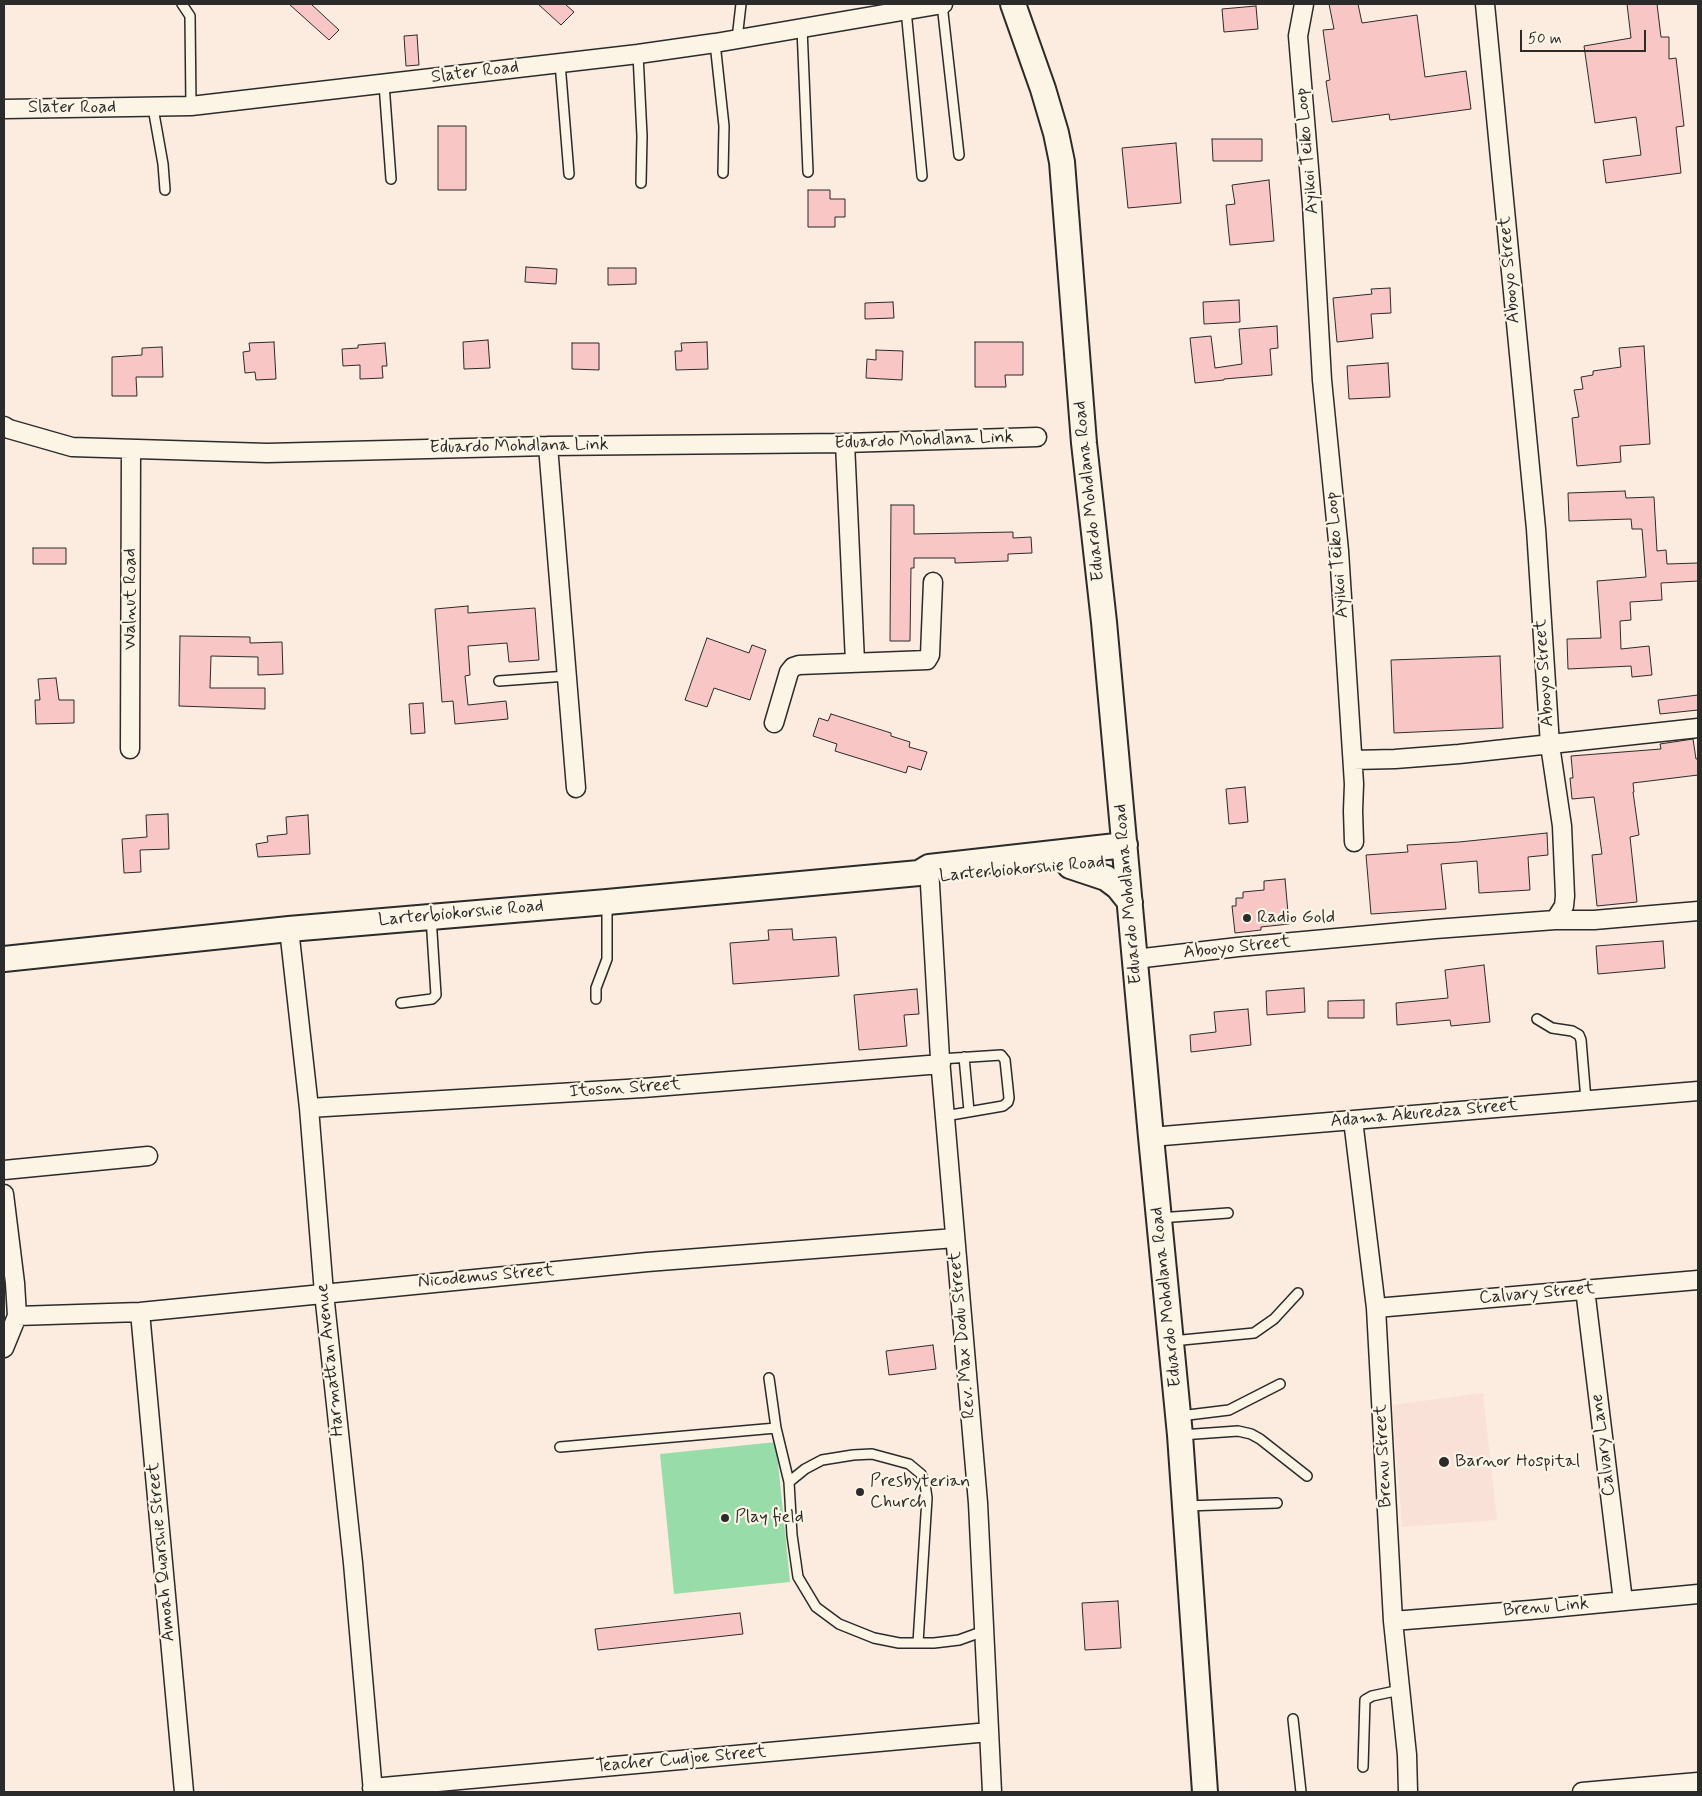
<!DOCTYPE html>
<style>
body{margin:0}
#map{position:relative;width:1702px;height:1796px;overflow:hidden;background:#fbecdf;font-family:Mynerve,sans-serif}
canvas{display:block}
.frame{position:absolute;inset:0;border:5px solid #2b2b2b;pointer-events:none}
.scale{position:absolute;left:1520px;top:30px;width:126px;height:22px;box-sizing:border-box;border:2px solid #2b2b2b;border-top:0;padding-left:6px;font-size:15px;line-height:18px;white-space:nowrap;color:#2b2b2b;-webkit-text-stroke:4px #fcf5e5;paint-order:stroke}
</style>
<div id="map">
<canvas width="1702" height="1796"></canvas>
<div class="frame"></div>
<div class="scale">50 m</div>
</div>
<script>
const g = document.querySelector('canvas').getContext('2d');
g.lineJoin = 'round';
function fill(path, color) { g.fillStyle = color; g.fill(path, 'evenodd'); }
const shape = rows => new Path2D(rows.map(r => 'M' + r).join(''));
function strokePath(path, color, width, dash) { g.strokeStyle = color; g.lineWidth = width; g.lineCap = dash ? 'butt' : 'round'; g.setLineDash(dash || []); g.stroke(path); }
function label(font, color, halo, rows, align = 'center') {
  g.font = font + ' Mynerve,sans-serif'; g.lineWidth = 4.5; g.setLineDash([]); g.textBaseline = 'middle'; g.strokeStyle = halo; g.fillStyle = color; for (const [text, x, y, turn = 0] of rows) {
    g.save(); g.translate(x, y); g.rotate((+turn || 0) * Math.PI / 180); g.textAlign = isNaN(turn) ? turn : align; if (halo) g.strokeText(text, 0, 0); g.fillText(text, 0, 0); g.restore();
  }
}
const built = shape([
 [1483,1393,1497,1520,1402,1527,1392,1405]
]);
const green = shape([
 [776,1442,790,1582,674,1594,660,1454]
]);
const building = shape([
 [289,4,311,4,339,30,329,40,289,4],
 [538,4,565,4,574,12,561,25,538,4],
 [1329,4,1358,4,1362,23,1417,15,1425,77,1466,71,1471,109,1390,120,1389,114,1332,122,1326,81,1330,80,1323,30,1334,29,1329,4],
 [1627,4,1657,4,1661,37,1669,37,1669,59,1676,58,1684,126,1676,127,1681,173,1606,183,1603,160,1641,155,1636,117,1595,123,1584,46,1631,38,1627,4],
 [1256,6,1258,29,1224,32,1222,9,1256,6],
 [417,35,419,65,406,66,404,36,417,35],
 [438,126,466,126,466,190,438,190,438,126],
 [1212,139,1262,139,1262,161,1213,161,1212,139],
 [1176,143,1181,203,1128,208,1122,148,1176,143],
 [1269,180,1274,241,1230,245,1226,205,1235,204,1232,185,1269,180],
 [808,190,830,190,830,199,845,199,845,217,835,217,835,227,808,227,808,190],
 [526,267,557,269,556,284,525,282,526,267],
 [608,268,636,268,636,284,608,285,608,268],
 [1390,288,1391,313,1371,314,1373,338,1337,342,1333,298,1372,294,1371,289,1390,288],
 [1239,300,1240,322,1204,324,1203,302,1239,300],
 [893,302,894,318,865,319,865,303,893,302],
 [1277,326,1278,348,1270,349,1272,375,1224,379,1224,380,1195,383,1190,338,1211,336,1215,368,1242,364,1239,329,1277,326],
 [488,340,490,368,464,369,463,342,488,340],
 [274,342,276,379,256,380,255,372,245,373,243,352,250,351,249,343,274,342],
 [707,342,708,369,676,370,675,351,682,351,681,343,707,342],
 [975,342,1023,342,1023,375,1005,375,1006,387,975,387,975,342],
 [385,343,387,366,382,366,383,378,360,379,360,365,343,366,342,349,358,348,358,345,385,343],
 [572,343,599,343,599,370,572,369,572,343],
 [1644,346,1650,444,1620,446,1621,462,1577,466,1572,418,1579,417,1574,390,1583,389,1581,377,1593,375,1593,371,1621,367,1619,348,1644,346],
 [162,347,163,377,136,377,137,396,112,396,112,357,142,355,142,348,162,347],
 [876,350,903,351,902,380,866,378,867,359,876,360,876,350],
 [1388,363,1390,397,1349,399,1347,366,1388,363],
 [1625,491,1626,498,1654,497,1657,551,1666,550,1667,564,1698,563,1698,581,1661,583,1662,600,1630,602,1631,620,1620,621,1621,649,1649,646,1652,675,1632,677,1631,666,1568,669,1567,639,1601,638,1597,581,1646,577,1642,529,1632,529,1631,519,1569,521,1568,493,1625,491],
 [891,505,914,505,914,534,1013,532,1013,538,1031,537,1032,553,1008,554,1008,561,955,563,955,558,914,558,914,568,911,568,910,641,890,641,891,505],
 [33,548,66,548,66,564,33,564,33,548],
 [468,606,468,613,535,608,539,660,509,662,507,643,468,646,470,675,465,676,468,705,506,701,508,719,455,724,453,701,442,702,435,609,468,606],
 [180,636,250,637,250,643,282,642,283,674,258,675,258,657,211,656,210,688,265,688,265,709,179,706,180,636],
 [707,638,749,653,752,645,766,650,750,700,714,688,707,707,685,700,707,638],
 [1500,656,1503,728,1394,733,1391,660,1500,656],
 [56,678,59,700,74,700,74,723,36,724,35,700,40,700,38,679,56,678],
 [1698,695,1698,710,1660,714,1658,700,1698,695],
 [423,703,425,733,411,734,409,704,423,703],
 [831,714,891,733,891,736,910,742,909,747,927,752,921,770,908,766,906,773,835,751,837,744,813,736,819,718,828,721,831,714],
 [1693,739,1696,759,1698,759,1698,775,1633,783,1634,792,1633,792,1639,835,1630,837,1637,902,1597,906,1592,855,1602,854,1594,797,1572,799,1570,778,1573,778,1571,756,1661,749,1660,744,1693,739],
 [1245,787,1248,822,1229,824,1226,789,1245,787],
 [168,814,169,849,140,850,141,872,124,873,122,839,147,837,146,815,168,814],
 [308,815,310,854,258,857,256,844,268,842,267,836,287,834,286,817,308,815],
 [1547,833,1548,855,1528,857,1530,890,1479,893,1477,861,1441,864,1446,909,1371,914,1366,855,1408,852,1407,845,1459,842,1547,833],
 [1285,879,1289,924,1261,927,1261,930,1235,933,1232,906,1236,906,1236,898,1243,898,1243,892,1264,890,1264,881,1285,879],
 [792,929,793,940,836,937,839,976,733,984,730,943,769,940,768,930,792,929],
 [1663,941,1665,968,1598,974,1596,946,1663,941],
 [1484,965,1490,1022,1451,1026,1450,1020,1397,1025,1396,1003,1448,998,1445,970,1484,965],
 [1304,988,1305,1012,1267,1015,1266,991,1304,988],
 [917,989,919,1014,904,1015,907,1046,859,1050,854,995,917,989],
 [1364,1000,1364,1018,1328,1018,1328,1001,1364,1000],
 [1248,1009,1251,1045,1191,1052,1190,1035,1216,1032,1214,1012,1248,1009],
 [933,1345,936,1369,889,1375,886,1351,933,1345],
 [1118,1601,1121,1648,1085,1650,1082,1603,1118,1601],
 [740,1613,743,1634,598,1650,595,1629,740,1613]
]);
const lane = shape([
 [182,4,190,16,191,106],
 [942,4,959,155],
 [906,10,922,176],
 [802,28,808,172],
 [737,39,741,4],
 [715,43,724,126,723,173],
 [638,54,642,136,641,183],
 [560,63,569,174],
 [384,84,391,179],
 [153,108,163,164,165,190],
 [499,681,567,676],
 [596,999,596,988,607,959,607,902],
 [401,1003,432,999,436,995,431,917],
 [1537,1019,1552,1028,1572,1031,1579,1035,1581,1040,1586,1100],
 [964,1057,969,1111],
 [940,1059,1001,1055,1005,1060,1009,1098,1008,1102,1003,1106,945,1116],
 [1159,1218,1228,1213],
 [1172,1341,1254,1333,1274,1319,1298,1293],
 [769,1378,776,1428,789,1482,792,1535,798,1577,816,1607,839,1624,874,1638,899,1643,934,1643,959,1640,984,1631],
 [1180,1416,1229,1410,1280,1384],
 [1181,1435,1238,1431,1251,1434,1260,1439,1307,1476],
 [560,1447,776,1428],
 [789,1482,805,1469,822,1460,853,1455,872,1454,909,1464,921,1474,925,1484,927,1498,918,1643],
 [1185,1506,1277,1503],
 [1293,1719,1301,1792],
 [1363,1767,1365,1700,1372,1696,1400,1690]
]);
const street = shape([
 [1304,4,1298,36,1312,204,1322,380,1339,551,1354,784,1353,811,1354,842],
 [1485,4,1536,529,1550,745,1562,826,1565,896,1564,906,1555,920],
 [4,109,191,106,638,54,715,43,943,4],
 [4,426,9,429,72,447,267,453,548,446,845,443,1037,437],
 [845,443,855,662],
 [548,446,576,788],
 [774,723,789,672,793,667,799,665,927,660,930,655,933,582],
 [130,749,131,449],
 [1353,760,1395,759,1459,754,1698,728],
 [929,867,940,1059,978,1503,992,1792],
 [289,929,309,1108,324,1293,353,1563,373,1792],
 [1135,959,1238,947,1435,929,1555,920,1594,920,1698,911],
 [309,1108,643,1088,941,1064],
 [1353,1120,1376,1308,1393,1621,1407,1755,1408,1792],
 [1151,1137,1698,1091],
 [4,1170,148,1156],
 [4,1194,15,1283,17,1316,4,1348],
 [1585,1289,1623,1601],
 [1376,1308,1698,1280],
 [140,1312,184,1792],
 [17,1316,140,1312,647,1262,955,1238],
 [1393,1621,1530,1610,1698,1594],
 [372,1788,989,1732],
 [1582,1792,1698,1782]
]);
const secondary = shape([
 [1013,4,1043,89,1056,133,1062,162,1084,443,1104,622,1151,1137,1180,1435,1205,1792],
 [1070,866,1106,878,1118,887,1130,902],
 [4,959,289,929,607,902,919,873,929,867,1125,845]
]);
const markers = [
 [1247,918,5,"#2b2b2b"],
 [1444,1462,6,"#2b2b2b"],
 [860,1492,5,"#2b2b2b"],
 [725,1518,5,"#2b2b2b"]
];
const streetNames = [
 ["Slater Road",475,73,-7],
 ["Slater Road",72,108],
 ["Ayikoi Teiko Loop",1308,151,-95],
 ["Abooyo Street",1510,270,-95],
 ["Eduardo Mohdlana Link",924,441,-2],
 ["Eduardo Mohdlana Link",519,447,-1],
 ["Eduardo Mohdlana Road",1090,491,-96],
 ["Ayikoi Teiko Loop",1338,555,-95],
 ["Walnut Road",131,599,-90],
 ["Abooyo Street",1545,673,-94],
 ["Larterbiokorshie Road",1022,870,-5],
 ["Eduardo Mohdlana Road",1129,894,-95],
 ["Larterbiokorshie Road",461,914,-5],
 ["Abooyo Street",1237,948,-6],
 ["Itoson Street",625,1089,-4],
 ["Adama Akuredza Street",1424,1114,-5],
 ["Nicodemus Street",486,1277,-5],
 ["Calvary Street",1537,1294,-5],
 ["Eduardo Mohdlana Road",1167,1297,-96],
 ["Rev. Max Dodu Street",963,1335,-95],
 ["Harmattan Avenue",331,1360,-96],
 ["Calvary Lane",1604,1445,-97],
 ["Brenu Street",1384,1456,-93],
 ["Amoah Quarshie Street",162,1552,-95],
 ["Brenu Link",1546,1608,-5],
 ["Teacher Cudjoe Street",681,1760,-5]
];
const poiNames = [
 ["Radio Gold",1257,918],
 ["Barnor Hospital",1455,1462],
 ["Presbyterian",870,1482],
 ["Church",870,1503],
 ["Play field",735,1518]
];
fill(built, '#fae1d7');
fill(green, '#98dda9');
fill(building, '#f7c6c5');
strokePath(building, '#2b2b2b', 1);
strokePath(lane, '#2b2b2b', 12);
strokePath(street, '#2b2b2b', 21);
strokePath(secondary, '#2b2b2b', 28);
strokePath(lane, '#fcf5e5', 9);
strokePath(street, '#fcf5e5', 18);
strokePath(secondary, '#fcf5e5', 24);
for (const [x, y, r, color] of markers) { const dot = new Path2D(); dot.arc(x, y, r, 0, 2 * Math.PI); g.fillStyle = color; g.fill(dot); strokePath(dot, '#fcf5e5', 2); }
label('18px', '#2b2b2b', '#fcf5e5', streetNames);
label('18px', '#2b2b2b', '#fcf5e5', poiNames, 'left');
</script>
